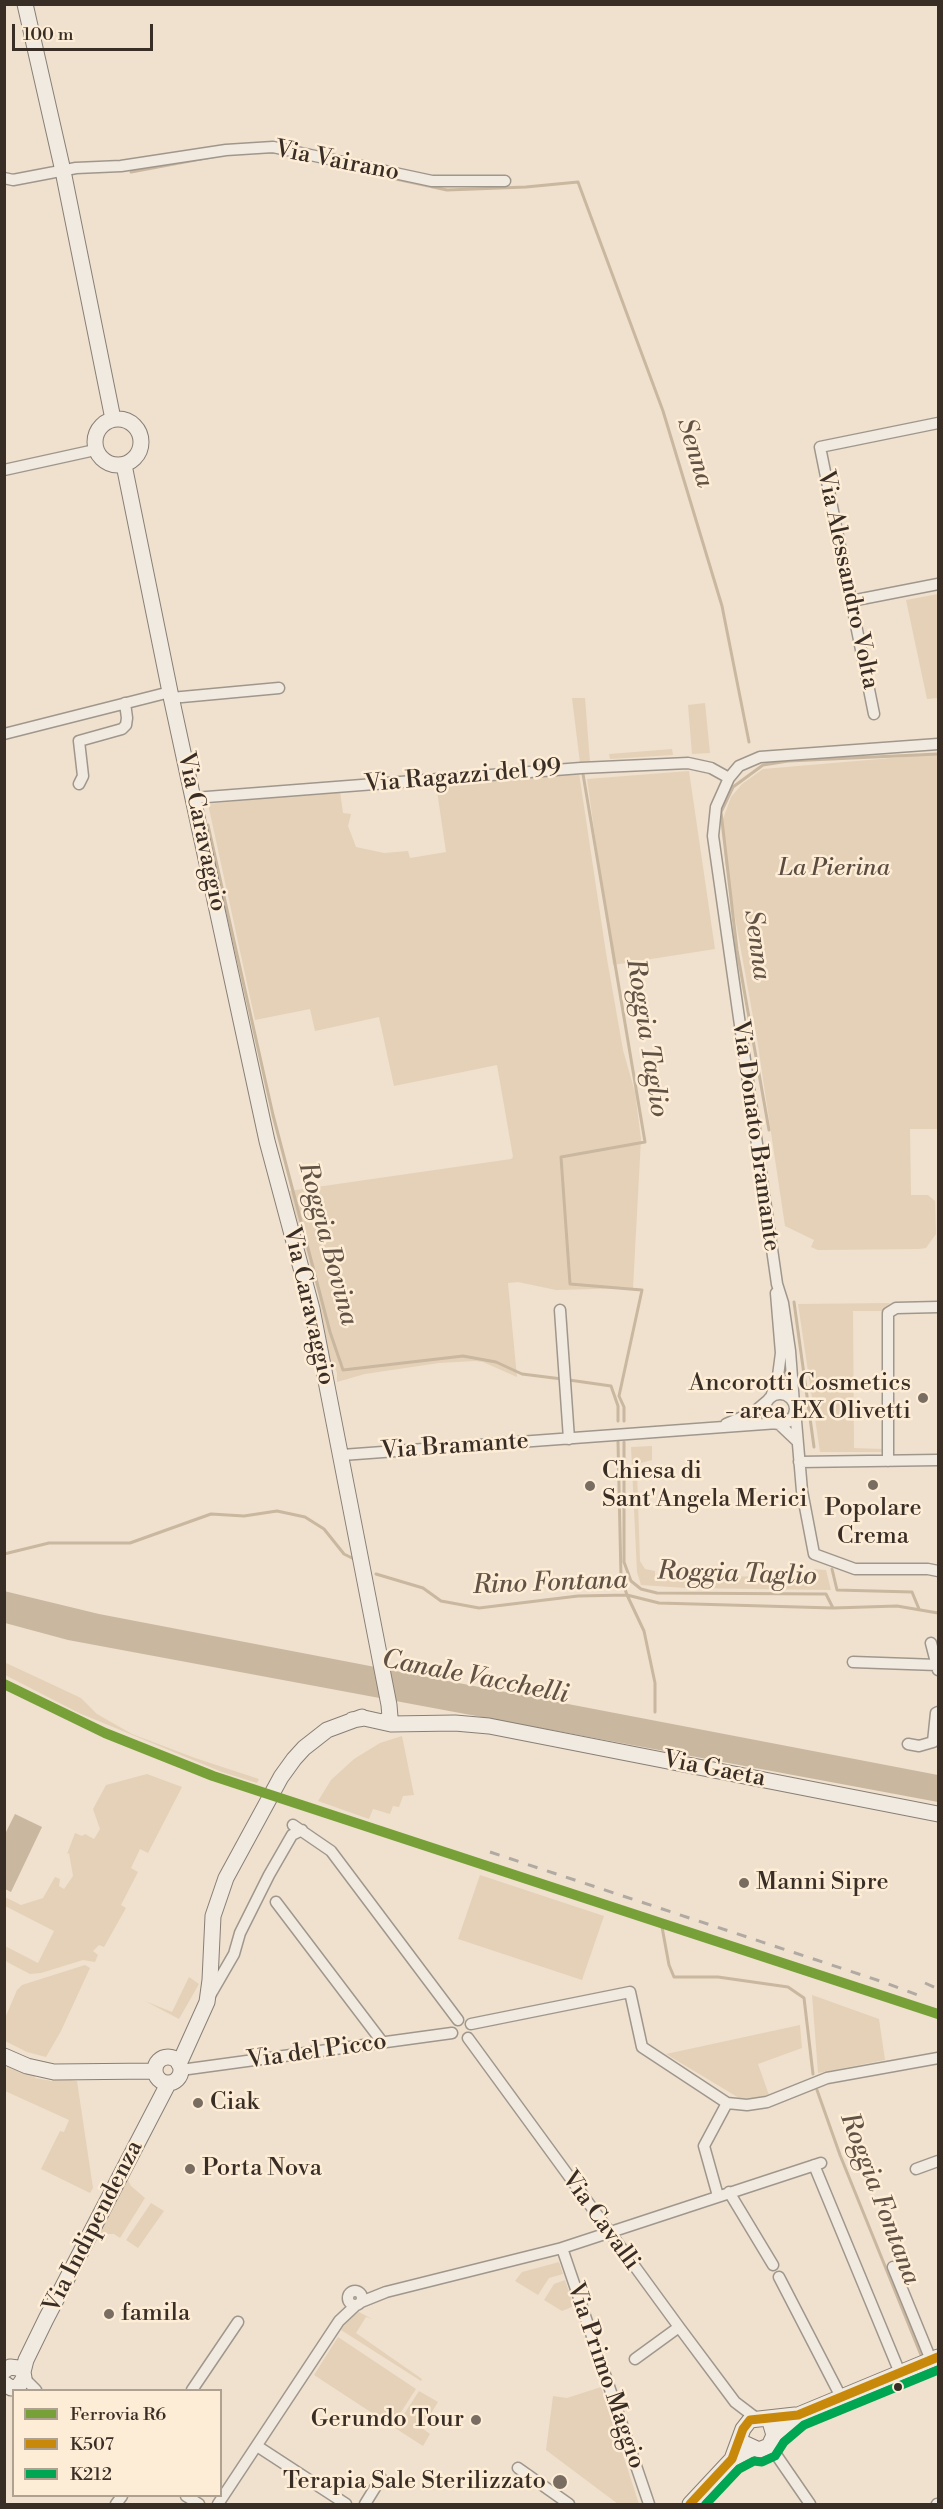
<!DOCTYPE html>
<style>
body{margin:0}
#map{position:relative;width:943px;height:2509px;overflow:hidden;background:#efe1ce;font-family:"Libre Bodoni",serif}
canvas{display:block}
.frame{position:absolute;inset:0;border:6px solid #392e26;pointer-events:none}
.legend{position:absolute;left:12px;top:2389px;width:210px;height:108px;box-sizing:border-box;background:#feedd6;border:2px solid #afa190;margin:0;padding:8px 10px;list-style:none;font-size:18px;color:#392e26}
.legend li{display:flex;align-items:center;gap:12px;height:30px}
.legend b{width:30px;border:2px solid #afa190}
.scale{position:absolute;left:12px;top:24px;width:141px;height:27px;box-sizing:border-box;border:3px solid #392e26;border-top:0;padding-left:8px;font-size:18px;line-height:21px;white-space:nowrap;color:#392e26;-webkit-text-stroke:4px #feedd6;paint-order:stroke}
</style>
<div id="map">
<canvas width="943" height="2509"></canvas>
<div class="frame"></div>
<ul class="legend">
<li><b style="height:8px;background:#78a039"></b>Ferrovia R6</li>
<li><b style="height:8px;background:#c8880a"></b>K507</li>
<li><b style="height:8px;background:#00a651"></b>K212</li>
</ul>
<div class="scale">100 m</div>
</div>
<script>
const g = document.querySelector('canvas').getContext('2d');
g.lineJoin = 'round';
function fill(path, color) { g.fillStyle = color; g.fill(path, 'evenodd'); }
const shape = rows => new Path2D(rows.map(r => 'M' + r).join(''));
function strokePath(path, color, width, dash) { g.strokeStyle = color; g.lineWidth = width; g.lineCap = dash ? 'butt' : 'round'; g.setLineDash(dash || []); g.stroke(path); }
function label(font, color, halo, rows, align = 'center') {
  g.font = font + ' "Libre Bodoni",serif'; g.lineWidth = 5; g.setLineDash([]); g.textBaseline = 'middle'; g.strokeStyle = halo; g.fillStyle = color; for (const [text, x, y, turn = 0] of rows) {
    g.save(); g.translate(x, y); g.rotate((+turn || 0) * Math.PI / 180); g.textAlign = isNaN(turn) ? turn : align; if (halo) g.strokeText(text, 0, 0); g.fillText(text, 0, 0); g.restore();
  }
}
const green = shape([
 [938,594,938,698,927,699,906,600],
 [572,698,585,698,590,762,580,763],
 [705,703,710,753,692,754,688,705],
 [672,749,673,755,610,759,609,754],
 [938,754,938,1129,910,1129,911,1195,928,1195,935,1201,936,1234,926,1248,919,1249,818,1250,811,1247,814,1240,785,1226,757,1039,725,862,723,819,731,797,742,784,763,769],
 [689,771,715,949,613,965,587,779],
 [579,773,606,953,623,1050,635,1092,641,1139,633,1288,556,1290,518,1282,508,1283,517,1377,483,1362,475,1361,439,1363,365,1374,337,1382,337,1373,334,1365,330,1361,318,1294,289,1191,511,1159,513,1157,497,1065,394,1086,379,1017,315,1031,310,1009,255,1020,208,804,340,791,343,813,351,814,348,826,356,847,384,853,408,851,410,858,446,852,436,784],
 [890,1303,883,1311,853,1311,854,1448,883,1449,883,1452,820,1452,798,1304],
 [652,1446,652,1460,641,1463,637,1470,640,1561,645,1569,655,1571,655,1577,811,1576,811,1569,826,1570,831,1590,685,1588,641,1585,637,1572,631,1447],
 [4,1662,81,1698,97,1714,132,1734,195,1758,259,1779,257,1783,222,1772,79,1713,5,1675],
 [402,1736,414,1795,403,1796,399,1807,393,1806,390,1814,373,1809,369,1819,318,1801,331,1780,354,1759,380,1743],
 [147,1774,182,1787,148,1853,140,1849,131,1868,138,1872,121,1905,126,1908,104,1947,99,1945,93,1951,98,1955,95,1962,83,1960,41,1973,30,1974,7,1962,5,1959,5,1946,38,1963,54,1931,5,1906,5,1897,21,1905,43,1898,55,1877,60,1879,59,1886,64,1889,73,1876,69,1853,67,1854,75,1833,82,1836,85,1834,94,1839,100,1829,93,1809,106,1785],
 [480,1875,604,1916,582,1980,458,1939],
 [85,1965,90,1968,61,2031,46,2057,27,2052,5,2041,5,2018,17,1990,22,1985],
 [189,1977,199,1984,179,2019,145,2001,172,2012],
 [812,1995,879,2019,885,2060,818,2073],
 [800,2025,802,2048,758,2064,769,2095,756,2099,739,2098,666,2054],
 [8,2065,35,2075,35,2078,52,2081,53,2077,77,2081,93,2188,90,2193,41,2169,60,2131,64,2132,69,2120,5,2091,4,2074],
 [124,2172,131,2186,145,2198,120,2238,114,2234,94,2234],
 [151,2203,164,2211,138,2248,126,2240],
 [559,2262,563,2274,549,2278,538,2295,515,2281,522,2272],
 [565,2280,574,2306,562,2311,544,2300,554,2284],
 [359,2312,372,2319,366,2317,356,2333,422,2379,421,2381,341,2330,347,2319],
 [338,2337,416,2389,392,2426,314,2375],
 [601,2387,639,2504,618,2504,546,2450,553,2396,567,2398],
 [419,2391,438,2402,422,2428,430,2434,423,2446,395,2428]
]);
const water = shape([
 [4,1591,99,1614,938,1775,938,1802,68,1640,5,1623],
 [15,1814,42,1827,11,1892,5,1889,5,1834]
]);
const stream = shape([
 [266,152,280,153],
 [354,170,447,190,526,187,578,182,663,411,722,606,749,742],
 [131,172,217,156],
 [583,774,645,1142,561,1157,570,1284,642,1290,619,1396,624,1407,624,1421],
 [208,825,273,1115,330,1332,343,1370,463,1356,496,1362,522,1374,562,1379],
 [769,1130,737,950,721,812,733,787,763,765,788,761,938,754],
 [794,1302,814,1447],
 [569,1380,611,1386,618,1406,618,1421],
 [618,1442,621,1577,627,1595,644,1631,655,1683,655,1712],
 [624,1442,624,1562,631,1581,641,1589,657,1593,826,1594,833,1608],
 [4,1554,49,1543,130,1543,211,1514,244,1516,277,1511,305,1517,324,1529,344,1554,352,1558],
 [832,1569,837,1590,912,1592,919,1609],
 [376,1574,423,1588,441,1601,479,1608,578,1596,627,1595,659,1603,833,1608,897,1606,938,1613],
 [662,1927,669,1965,674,1977,718,1977,788,1987,804,1998,813,2074],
 [817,2090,840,2155,921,2355]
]);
const street = shape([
 [4,178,13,180,76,168,121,166,226,150,273,147,432,181,505,181],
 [4,470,95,450],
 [851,601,938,584],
 [171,698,279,688],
 [874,714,820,447,938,423],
 [4,734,170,692],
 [79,784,83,776,79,741,122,729,126,725,127,718,125,703],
 [194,798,581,768,688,763,711,768,729,778],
 [560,1310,569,1439],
 '765 1409a15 15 0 1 1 30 0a15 15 0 1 1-30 0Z',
 [771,1397,778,1376,781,1353,776,1293],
 [794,1404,790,1351,783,1303,777,1284,713,836,716,807,729,778,739,766,760,757,938,744],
 [795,1409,802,1491,814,1554,855,1569,928,1569,938,1571],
 [726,1424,754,1412,767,1401],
 [342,1455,778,1423,797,1441],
 [888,1461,888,1313,896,1308,938,1307],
 [799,1462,938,1460],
 [931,1643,938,1670],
 [853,1662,937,1665],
 [908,1744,919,1746,933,1742,936,1713,938,1712],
 [293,1825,331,1851,458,2020],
 [276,1902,383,2043],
 [208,1999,234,1954,240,1933,269,1875,292,1835,302,1830],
 [471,2024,630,1992,642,2047,727,2103,704,2146,718,2196],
 [468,2038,679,2327,735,2402,756,2418],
 [181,2070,452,2033],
 [727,2103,747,2105,767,2102,827,2078,938,2058],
 [814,2165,900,2373],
 [916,2169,938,2161],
 [729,2192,773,2265],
 [562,2248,649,2504],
 [893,2267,931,2360],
 [779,2277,841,2397],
 '348 2298a7 7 0 1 1 14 0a7 7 0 1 1-14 0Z',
 [361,2302,386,2292,562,2248,821,2163],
 [635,2359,679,2327],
 [24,2378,36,2390],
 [192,2390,238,2322],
 [772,2442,777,2456,810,2504],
 [257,2446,346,2504],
 [518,2468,569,2504],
 [186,2496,199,2504],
 [116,2504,122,2496],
 [218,2504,339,2321,355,2306],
 [365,2504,381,2478],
 [937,2504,938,2504]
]);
const secondary = shape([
 [25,4,63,171,113,419],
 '95 442a23 23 0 1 1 46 0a23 23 0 1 1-46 0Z',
 [124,465,170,692,267,1141,312,1309,389,1705,390,1717,383,1722],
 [352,1720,364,1718,391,1724,455,1723,489,1726,938,1814],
 [4,2056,27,2066,54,2072,155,2071],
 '155 2070a13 13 0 1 1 26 0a13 13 0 1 1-26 0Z',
 [179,2064,207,2002,210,1980,213,1916,226,1878,281,1777,294,1759,304,1748,327,1730,362,1717],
 [4,2371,10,2367,18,2368,23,2372,24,2378,18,2387,11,2388,4,2383],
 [23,2372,26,2360,46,2319,168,2084],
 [774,2435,798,2415,938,2357],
 [746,2444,759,2450,769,2446,774,2435,771,2425],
 [732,2459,743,2429,750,2420,795,2415],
 [690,2504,732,2459,752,2449]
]);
const rail = shape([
 [490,1852,883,1982,923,1997],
 [925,1983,938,1989]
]);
const bus1 = shape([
 [690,2504,732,2459,743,2429,750,2420,798,2415,938,2357]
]);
const bus2 = shape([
 [706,2504,739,2469,754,2461,762,2462,775,2456,784,2442,804,2425,938,2370]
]);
const rail1 = shape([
 [4,1684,105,1733,213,1776,938,2014]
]);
const markers = [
 [923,1398,6,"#796d61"],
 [873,1485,6,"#796d61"],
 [590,1486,6,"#796d61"],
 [744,1883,6,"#796d61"],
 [198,2103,6,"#796d61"],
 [190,2169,6,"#796d61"],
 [109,2314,6,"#796d61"],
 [898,2387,5,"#392e26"],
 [476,2420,6,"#796d61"],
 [560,2482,8,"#796d61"]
];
const streetNames = [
 ["Via Vairano",337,162,11],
 ["Via Alessandro Volta",847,580,78],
 ["Via Ragazzi del 99",463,777,-5],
 ["Via Caravaggio",201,832,78],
 ["Via Donato Bramante",755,1136,82],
 ["Via Caravaggio",308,1306,77],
 ["Via Bramante",455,1447,-4],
 ["Via Gaeta",714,1770,11],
 ["Via del Picco",317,2052,-8],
 ["Via Cavalli",600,2221,54],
 ["Via Indipendenza",94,2227,-63],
 ["Via Primo Maggio",605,2376,71]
];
const parkNames = [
 ["La Pierina",834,869]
];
const poiNames = [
 ["Ancorotti Cosmetics",911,1384,"right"],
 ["- area EX Olivetti",911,1412,"right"],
 ["Chiesa di",602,1472],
 ["Sant'Angela Merici",602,1500],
 ["Popolare",873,1509,"center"],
 ["Crema",873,1537,"center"],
 ["Manni Sipre",756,1883],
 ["Ciak",210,2103],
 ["Porta Nova",202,2169],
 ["famila",121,2314],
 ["Gerundo Tour",464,2420,"right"],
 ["Terapia Sale Sterilizzato",546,2482,"right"]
];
const waterNames = [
 ["Senna",694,453,73],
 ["Senna",756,945,82],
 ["Roggia Taglio",646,1038,81],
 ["Roggia Bovina",327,1244,75],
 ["Roggia Taglio",737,1575,2],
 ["Rino Fontana",550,1584,-2],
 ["Canale Vacchelli",475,1678,11],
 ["Roggia Fontana",879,2199,69]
];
fill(green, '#e5d1b8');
fill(water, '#cab7a0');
strokePath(stream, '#cab7a0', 3);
strokePath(street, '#a0978c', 13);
strokePath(secondary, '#887f75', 17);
strokePath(street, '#f1eae0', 10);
strokePath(secondary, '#f1eae0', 15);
strokePath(rail, '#b0aaa2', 3, [10, 10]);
strokePath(bus1, '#c8880a', 9);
strokePath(bus2, '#00a651', 9);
strokePath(rail1, '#78a039', 10);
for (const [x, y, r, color] of markers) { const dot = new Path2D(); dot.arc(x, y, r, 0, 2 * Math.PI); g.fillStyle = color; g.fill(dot); strokePath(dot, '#feedd6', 2); }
label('24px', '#392e26', '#feedd6', streetNames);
label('italic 24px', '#5a4c40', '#feedd6', parkNames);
label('24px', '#392e26', '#feedd6', poiNames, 'left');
label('italic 26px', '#605245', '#feedd6', waterNames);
</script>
